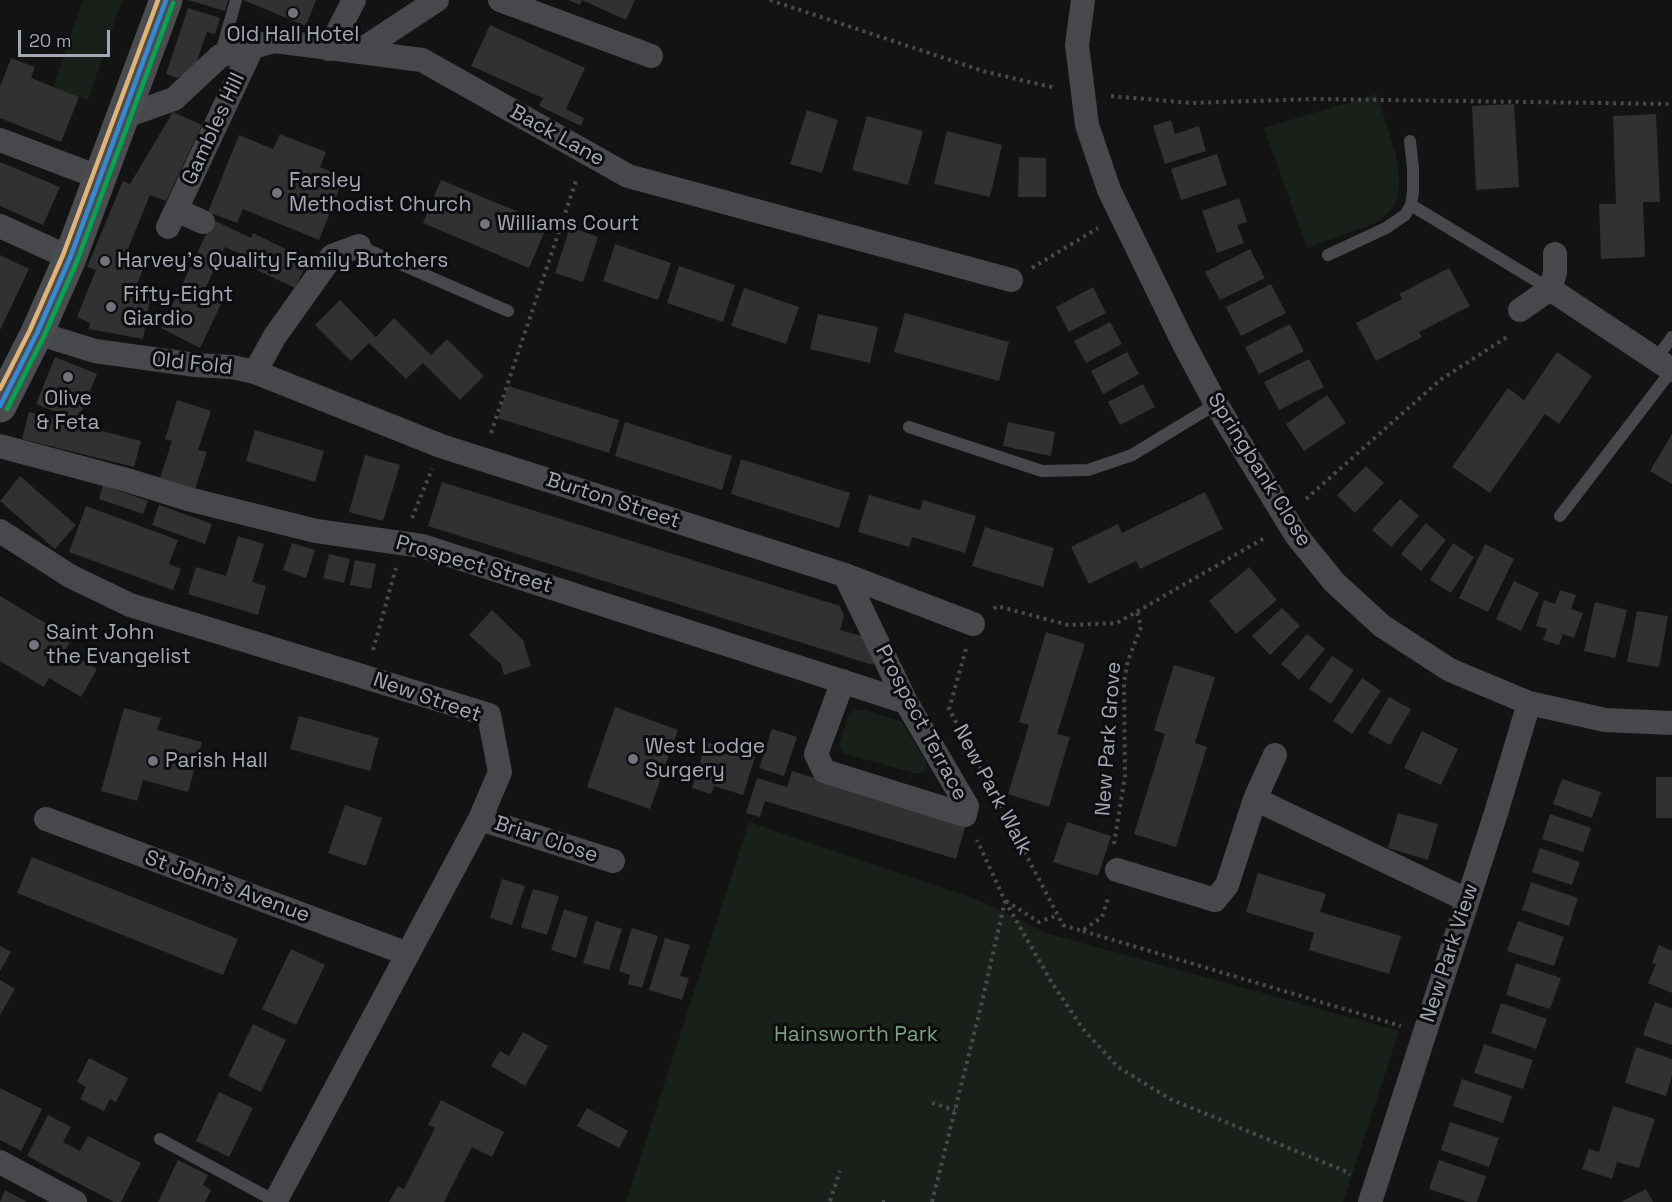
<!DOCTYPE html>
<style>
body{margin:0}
#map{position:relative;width:1672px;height:1202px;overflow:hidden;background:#131313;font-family:"Space Grotesk",sans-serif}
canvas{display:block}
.scale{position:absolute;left:18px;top:30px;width:92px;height:27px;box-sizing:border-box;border:3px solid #a3a8b5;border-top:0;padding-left:8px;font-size:18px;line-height:21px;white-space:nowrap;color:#a3a8b5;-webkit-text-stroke:4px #0d0d0f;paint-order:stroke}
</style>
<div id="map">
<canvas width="1672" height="1202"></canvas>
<div class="scale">20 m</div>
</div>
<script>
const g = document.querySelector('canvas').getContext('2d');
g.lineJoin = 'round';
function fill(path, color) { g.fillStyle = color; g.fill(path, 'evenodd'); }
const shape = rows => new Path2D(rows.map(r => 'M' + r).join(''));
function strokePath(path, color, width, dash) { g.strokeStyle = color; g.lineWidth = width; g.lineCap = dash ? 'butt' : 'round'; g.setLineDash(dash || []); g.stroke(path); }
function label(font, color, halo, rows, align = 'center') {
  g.font = font + ' "Space Grotesk",sans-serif'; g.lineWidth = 6; g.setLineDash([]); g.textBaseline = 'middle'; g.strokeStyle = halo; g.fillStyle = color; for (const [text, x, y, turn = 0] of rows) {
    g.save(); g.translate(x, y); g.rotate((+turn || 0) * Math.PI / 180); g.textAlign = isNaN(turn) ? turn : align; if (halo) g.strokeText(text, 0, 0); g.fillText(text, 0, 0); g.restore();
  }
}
const green = shape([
 [83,0,122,0,88,100,53,87],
 [1377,94,1395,152,1399,176,1398,199,1390,211,1376,223,1307,248,1264,128],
 [855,710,864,710,901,721,926,762,927,768,922,773,914,773,846,754,841,750,839,744,849,714],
 [749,822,978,900,1046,933,1399,1031,1343,1202,626,1202]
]);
const building = shape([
 [188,0,228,0,225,11],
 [243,0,316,0,306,26],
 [568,0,635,0,626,20,582,0,580,5],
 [188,8,220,18,215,34,207,32,194,69,177,78,166,74],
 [490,25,585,68,566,109,584,118,581,126,539,106,543,98,471,66],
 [11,58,35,67,31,78,79,97,61,142,0,118,0,87],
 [1514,104,1519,187,1476,190,1472,106],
 [807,110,838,120,822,173,790,164],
 [173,112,202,125,166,201,150,195,125,256,145,264,133,295,150,298,143,339,89,329,90,323,77,317,96,270,87,267,123,181,130,184],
 [1656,114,1660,202,1643,202,1645,257,1601,259,1599,204,1616,204,1613,116],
 [867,116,923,131,908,185,852,170],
 [1171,120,1175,134,1199,126,1206,151,1165,164,1153,126],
 [947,131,1002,145,990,197,934,184],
 [280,134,326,152,320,167,344,177,319,240,243,209,237,223,208,212,239,135,273,149],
 [1217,154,1227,185,1181,200,1171,169],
 [1019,157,1046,158,1046,197,1018,197],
 [0,162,60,187,43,225,0,206],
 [441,180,548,224,529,268,423,223],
 [1239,198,1247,222,1237,225,1244,243,1217,253,1202,211],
 [213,220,251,238,253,233,308,260,295,288,240,262,243,255,225,247,205,289,224,298,200,348,161,328],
 [570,227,598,237,583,282,555,273],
 [615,244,671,263,658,300,603,281],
 [1250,249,1265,278,1220,300,1205,272],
 [0,255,29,269,0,330],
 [679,266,735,285,723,322,667,303],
 [1449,268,1470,306,1419,332,1422,337,1376,361,1356,323,1402,299,1399,294],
 [1271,284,1286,313,1241,336,1226,307],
 [1093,287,1106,313,1069,332,1056,307],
 [744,288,799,307,786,344,731,326],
 [340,300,376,337,394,318,431,355,447,339,484,376,460,400,423,363,406,379,369,343,351,361,315,325],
 [905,313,1009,342,999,381,894,352],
 [818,314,878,327,870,363,810,349],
 [1110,322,1122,344,1086,363,1074,341],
 [1290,324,1304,351,1259,374,1245,347],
 [1127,352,1139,374,1103,394,1091,371],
 [1557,352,1592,376,1559,424,1545,414,1490,493,1452,467,1508,388,1524,400],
 [55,357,97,374,78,421,36,404],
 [1309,359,1324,387,1279,410,1264,382],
 [1143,384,1155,407,1120,425,1108,402],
 [508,386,619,420,609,453,498,418],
 [1327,395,1346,423,1304,451,1286,424],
 [177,400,211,411,198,450,207,452,195,489,160,478,172,441,165,439],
 [29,412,141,441,134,467,22,439],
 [625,422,732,456,722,490,615,456],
 [1008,422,1055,432,1051,456,1003,446],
 [255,430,324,451,315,482,246,461],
 [1672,434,1672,484,1650,471],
 [365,455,400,465,383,521,349,512],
 [741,459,850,493,839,528,731,494],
 [1366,466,1384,483,1355,513,1337,495],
 [20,476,76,525,55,549,0,501],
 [442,482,840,606,844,616,840,630,865,637,876,654,873,665,428,526],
 [103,485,148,501,143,514,99,499],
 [1205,492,1223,529,1140,569,1136,561,1089,584,1071,547,1118,524,1122,533],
 [869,495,920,510,923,500,976,516,965,553,912,537,909,547,858,532],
 [1400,499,1419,516,1391,547,1372,530],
 [159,505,212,524,205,544,152,525],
 [86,506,178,540,169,564,181,569,173,590,69,552],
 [1426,523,1446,540,1421,571,1401,554],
 [985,527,1054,548,1043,587,972,566],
 [238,536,264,544,252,582,266,586,258,615,188,594,196,567,226,576],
 [292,543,315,550,306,578,283,570],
 [1453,543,1474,557,1451,593,1430,580],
 [1485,544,1514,559,1488,612,1459,598],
 [329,554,350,559,344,583,323,578],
 [355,560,376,564,371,589,350,585],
 [1249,567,1277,600,1236,634,1209,601],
 [1514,581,1539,593,1521,631,1496,619],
 [1560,590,1576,595,1571,609,1583,613,1574,638,1563,634,1559,645,1543,640,1547,629,1536,626,1544,600,1555,604],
 [0,596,72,639,65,650,97,669,81,697,49,678,44,687,0,661],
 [1595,602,1627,610,1615,658,1584,651],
 [1282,608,1300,626,1270,655,1252,636],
 [492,610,523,640,531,666,504,675,501,664,469,635],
 [1637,611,1668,616,1659,667,1627,662],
 [1046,632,1085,644,1057,734,1070,737,1049,807,1008,794,1029,725,1019,722],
 [1307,634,1325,649,1299,680,1281,664],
 [1332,656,1354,670,1331,704,1309,689],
 [1174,665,1215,677,1195,743,1207,747,1176,847,1134,834,1165,734,1154,730],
 [1362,678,1381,691,1352,734,1333,721],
 [1389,697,1411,709,1390,745,1368,733],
 [615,707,678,730,650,809,587,787],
 [124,708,161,718,157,730,202,742,188,792,143,780,137,801,101,791],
 [299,716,379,738,370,771,290,749],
 [772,729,797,737,784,776,759,768],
 [1422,731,1458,749,1441,785,1404,768],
 [706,742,755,757,743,795,714,786,711,794,692,788],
 [792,771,966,824,956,859,765,801,760,817,746,813,757,778,787,787],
 [1656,777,1672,777,1672,818,1656,818],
 [1562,779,1601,792,1592,818,1553,804],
 [345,805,382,818,366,866,328,853],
 [1398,813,1438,824,1428,860,1388,848],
 [1550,814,1591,828,1583,852,1542,839],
 [1067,822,1111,836,1098,876,1053,862],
 [1540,848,1580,862,1572,885,1532,872],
 [32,857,238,939,223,975,17,893],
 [1258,873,1326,894,1320,912,1401,936,1389,974,1309,950,1314,933,1246,912],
 [502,879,525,886,512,925,490,918],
 [1531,882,1578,898,1569,926,1522,910],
 [533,889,559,896,547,935,521,927],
 [564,909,588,917,576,958,551,950],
 [596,921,622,929,609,970,583,963],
 [1518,921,1564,937,1554,966,1507,951],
 [632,928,658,936,642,988,628,984,630,975,619,971],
 [665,938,690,945,680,976,689,978,682,1000,649,990],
 [1659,945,1672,951,1672,993,1648,983,1656,964,1652,963],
 [0,946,11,952,0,971],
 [291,949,325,965,296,1025,262,1009],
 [1516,963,1561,978,1550,1009,1506,995],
 [0,980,15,989,0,1015],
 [1655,1002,1672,1008,1672,1045,1643,1035],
 [1501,1003,1547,1019,1536,1049,1491,1033],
 [253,1024,286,1040,261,1092,228,1076],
 [523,1032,548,1046,525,1086,491,1066,500,1051,509,1056],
 [1484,1044,1533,1060,1523,1089,1474,1073],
 [1636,1047,1672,1059,1672,1076,1666,1096,1625,1083],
 [89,1058,128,1078,116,1102,110,1099,104,1111,80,1099,86,1087,77,1082],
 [1462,1079,1512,1096,1503,1123,1453,1106],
 [0,1088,42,1109,21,1151,0,1140],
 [219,1092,253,1108,229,1157,196,1141],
 [441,1100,504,1132,492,1157,472,1147,444,1202,389,1202,398,1186,404,1189,435,1128,428,1125],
 [1613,1106,1655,1119,1639,1168,1617,1162,1612,1179,1582,1169,1589,1149,1599,1152],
 [587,1108,628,1131,619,1148,577,1126],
 [48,1115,71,1127,63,1142,80,1151,88,1136,141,1163,121,1202,114,1202,27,1156],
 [1450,1122,1499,1138,1489,1167,1441,1150],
 [178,1160,208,1175,203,1185,211,1190,205,1202,158,1202],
 [1439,1160,1486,1176,1477,1202,1469,1202,1429,1189],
 [1646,1189,1653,1202,1621,1202],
 [5,1190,27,1202,0,1202]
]);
const path = shape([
 [770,0,986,72,1056,88],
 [1111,96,1191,103,1314,99,1672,104],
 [1032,268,1098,228],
 [491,433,577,178],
 [1306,499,1440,380,1510,335],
 [412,518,432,469],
 [994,609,997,606,1068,625,1117,623,1266,537],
 [966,649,949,709,985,777],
 [373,650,396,568],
 [993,792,1063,925,1082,931,1102,917,1109,895],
 [1114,844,1125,776,1124,682,1128,660,1141,627,1137,612],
 [1005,901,1052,983,1083,1029,1118,1067,1170,1099,1347,1172,1350,1175],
 [1006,901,1039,922,1058,915],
 [1083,931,1401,1026],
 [932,1103,955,1110],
 [830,1201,840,1171],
 [882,1202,886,1202],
 [932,1202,981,1006,1005,901,977,840]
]);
const lane = shape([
 [220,56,236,0],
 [1411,205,1550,289],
 [359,246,508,311],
 [1328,255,1386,228,1405,215,1411,205,1413,192,1413,168,1410,141],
 [1656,359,1672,337],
 [909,427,1042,471,1088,470,1132,455,1216,404],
 [1560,516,1672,370],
 [160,1139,275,1201]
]);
const street = shape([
 [500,0,651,56],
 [1083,0,1077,45,1087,125,1109,190,1183,342,1216,404,1296,535,1334,582,1382,626,1450,670,1529,703,1605,720,1672,723],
 [329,49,354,0],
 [358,52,437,0],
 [123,117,174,99,220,56,275,41,422,60,628,176,1011,280],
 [0,140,101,178],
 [176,210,203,222],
 [0,226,70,258],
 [168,227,252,48],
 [1555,254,1555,273,1550,289,1672,370],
 [1520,310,1550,289],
 [37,333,95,351,196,365,232,367,255,372,275,336,332,256,359,246],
 [255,372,441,446,845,575,973,624],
 [0,446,127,480,188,499,316,531,422,546,906,702],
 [0,531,70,576,130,605,489,715,500,772,480,819,275,1202],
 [843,681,816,754,824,771,965,815,967,806,906,702,845,575],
 [1255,799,1467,900],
 [46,819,408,954],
 [480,819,613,861],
 [1117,870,1215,900,1227,885,1255,799,1275,755],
 [0,1162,75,1202],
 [1370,1202,1496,813,1529,703]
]);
const secondary = shape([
 [0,406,37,333,70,258,166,0]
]);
const bus1 = shape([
 [0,406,37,333,70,258,166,0]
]);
const bus2 = shape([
 [7,409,44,336,77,261,173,3]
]);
const bus3 = shape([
 [0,389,30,330,63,255,158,0]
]);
const markers = [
 [293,13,6,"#71747c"],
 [277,193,6,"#71747c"],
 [485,224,6,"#71747c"],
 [105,261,6,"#71747c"],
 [111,307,6,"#71747c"],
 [68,377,6,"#71747c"],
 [34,645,6,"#71747c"],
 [633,759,6,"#71747c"],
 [153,761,6,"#71747c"]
];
const poiNames = [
 ["Old Hall Hotel",293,35,"center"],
 ["Farsley",289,181],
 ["Methodist Church",289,205],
 ["Williams Court",497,224],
 ["Harvey's Quality Family Butchers",117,261],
 ["Fifty-Eight",123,295],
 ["Giardio",123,319],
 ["Olive",68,399,"center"],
 ["& Feta",68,423,"center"],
 ["Saint John",46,633],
 ["the Evangelist",46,657],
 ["West Lodge",645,747],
 ["Surgery",645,771],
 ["Parish Hall",165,761]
];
const streetNames = [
 ["Gambles Hill",214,129,-65],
 ["Back Lane",557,136,29],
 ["Old Fold",192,364,6],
 ["Springbank Close",1259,470,58],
 ["Burton Street",613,501,18],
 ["Prospect Street",474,565,16],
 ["New Street",427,698,19],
 ["Prospect Terrace",921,723,62],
 ["New Park Grove",1109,739,-86],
 ["New Park Walk",992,790,62],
 ["Briar Close",546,840,18],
 ["St John's Avenue",227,887,20],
 ["New Park View",1450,953,-72]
];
const parkNames = [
 ["Hainsworth Park",856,1035]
];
fill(green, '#19201a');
fill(building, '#313132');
strokePath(path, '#494a4e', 4, [3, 4.5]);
strokePath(lane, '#47484c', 12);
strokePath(street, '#47484c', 24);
strokePath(secondary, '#4b4c50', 33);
strokePath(bus1, '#338bd7', 4.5);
strokePath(bus2, '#00a651', 4.5);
strokePath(bus3, '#e1b475', 4.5);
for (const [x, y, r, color] of markers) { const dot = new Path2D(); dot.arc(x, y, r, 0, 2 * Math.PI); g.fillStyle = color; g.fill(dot); strokePath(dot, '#0d0d0f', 2); }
label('21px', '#a3a8b5', '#0d0d0f', poiNames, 'left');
label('21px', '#a3a8b5', '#0d0d0f', streetNames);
label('21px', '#7aa07d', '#0d0d0f', parkNames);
</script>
